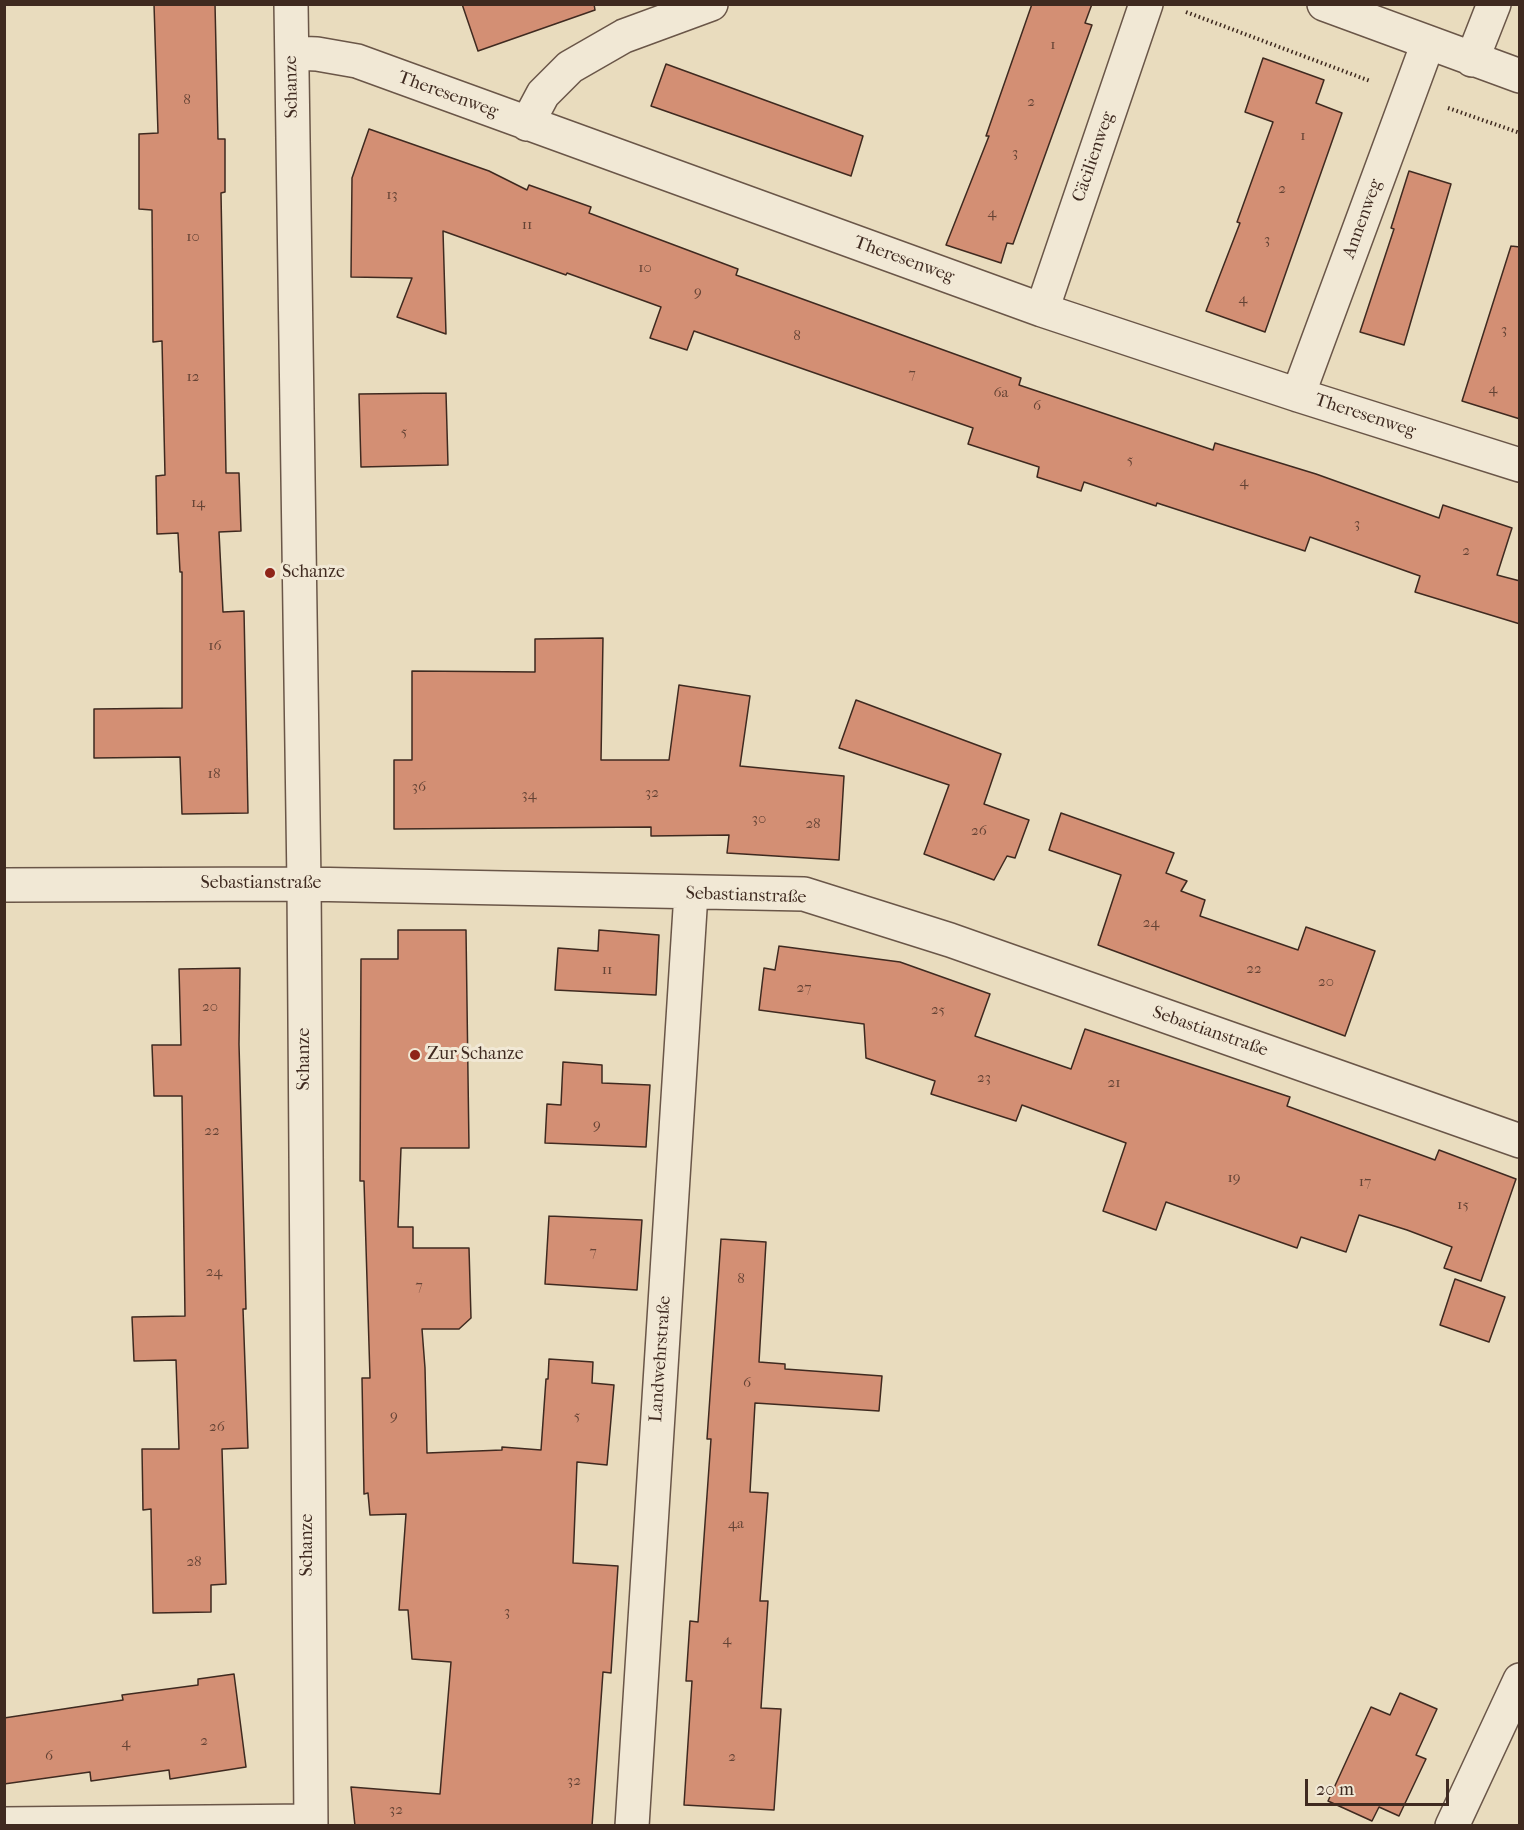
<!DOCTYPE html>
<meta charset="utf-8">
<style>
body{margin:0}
#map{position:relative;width:1524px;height:1830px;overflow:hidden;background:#e9dcbe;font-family:"IM FELL French Canon",serif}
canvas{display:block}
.frame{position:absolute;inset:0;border:6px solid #3f2a20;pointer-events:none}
.scale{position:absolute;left:1305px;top:1779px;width:144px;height:27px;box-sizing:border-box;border:3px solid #3f2a20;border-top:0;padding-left:8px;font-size:18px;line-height:21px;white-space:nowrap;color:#3f2a20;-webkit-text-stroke:4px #f1e8d5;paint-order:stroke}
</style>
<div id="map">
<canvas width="1524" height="1830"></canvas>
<div class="frame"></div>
<div class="scale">20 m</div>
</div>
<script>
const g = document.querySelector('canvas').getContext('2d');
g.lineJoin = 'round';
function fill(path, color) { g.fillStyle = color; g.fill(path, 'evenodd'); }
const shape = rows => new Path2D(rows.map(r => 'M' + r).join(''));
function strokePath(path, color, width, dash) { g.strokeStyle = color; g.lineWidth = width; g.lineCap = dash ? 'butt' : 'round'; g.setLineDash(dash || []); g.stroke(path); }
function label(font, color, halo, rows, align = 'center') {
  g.font = font + ' "IM FELL French Canon",serif'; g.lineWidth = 6; g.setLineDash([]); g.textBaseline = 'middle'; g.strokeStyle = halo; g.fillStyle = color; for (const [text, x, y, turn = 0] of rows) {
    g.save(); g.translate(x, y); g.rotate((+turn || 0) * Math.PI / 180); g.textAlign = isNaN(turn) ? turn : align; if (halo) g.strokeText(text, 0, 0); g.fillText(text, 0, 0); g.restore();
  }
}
const building = shape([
 [154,4,215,4,218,139,225,139,225,192,221,193,226,473,239,473,241,531,219,532,223,612,244,611,248,813,182,814,180,757,94,758,94,709,182,708,182,572,180,572,178,533,157,534,156,476,165,475,162,341,153,342,152,210,139,209,139,134,158,133,154,4],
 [462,4,594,4,595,10,478,51,462,4],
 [1032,4,1092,4,1085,23,1092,25,1013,244,1007,243,1001,263,946,245,989,136,986,136,1032,4],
 [1263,58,1324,80,1316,103,1342,113,1265,332,1206,311,1240,223,1237,222,1273,122,1245,112,1263,58],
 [666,64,863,136,851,176,651,106,666,64],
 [369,129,489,171,527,190,529,185,591,207,589,213,738,269,736,275,1021,378,1019,385,1213,450,1215,443,1316,474,1439,518,1443,505,1512,528,1497,575,1520,581,1520,624,1415,592,1420,576,1310,537,1305,551,1157,503,1156,506,1084,482,1081,491,1037,477,1039,467,968,444,973,428,694,331,687,350,650,338,661,307,567,273,566,275,443,231,446,334,397,317,412,278,351,277,352,178,369,129],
 [1409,171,1451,184,1404,345,1360,332,1394,229,1391,228,1409,171],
 [1511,246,1520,247,1520,419,1462,401,1511,246],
 [446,393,448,465,361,467,359,394,446,393],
 [603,638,601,760,669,760,679,685,750,696,740,766,844,776,839,860,727,853,729,835,651,836,651,827,394,829,394,760,412,760,412,671,535,672,535,639,603,638],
 [856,700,1001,754,984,804,1029,820,1015,858,1007,856,994,880,924,854,949,785,839,748,856,700],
 [1061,813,1174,853,1166,873,1187,881,1181,891,1205,900,1200,916,1298,950,1306,927,1375,951,1345,1036,1098,945,1121,875,1049,850,1061,813],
 [398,930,466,930,469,1148,401,1148,398,1227,413,1227,413,1248,469,1248,471,1318,459,1329,422,1329,425,1368,427,1453,502,1450,502,1447,541,1450,546,1379,548,1379,549,1359,593,1362,592,1383,614,1385,607,1465,577,1462,573,1563,618,1566,611,1673,603,1672,592,1826,355,1826,351,1787,440,1794,451,1662,412,1659,408,1610,399,1610,406,1514,370,1515,368,1493,364,1494,362,1378,370,1378,364,1181,360,1181,361,959,398,959,398,930],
 [599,930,659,935,656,995,555,990,558,948,598,951,599,930],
 [779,946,900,962,990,994,975,1036,1071,1069,1085,1029,1290,1097,1287,1106,1435,1160,1439,1150,1516,1179,1481,1281,1444,1268,1452,1247,1407,1230,1359,1215,1346,1252,1301,1237,1297,1248,1166,1202,1156,1230,1103,1211,1126,1143,1022,1105,1016,1121,931,1094,935,1081,866,1058,864,1024,759,1010,764,968,775,970,779,946],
 [240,968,239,1044,246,1309,243,1309,248,1448,222,1449,226,1584,211,1585,211,1612,153,1613,151,1509,143,1510,142,1449,179,1449,176,1360,134,1361,132,1317,185,1316,182,1096,154,1096,152,1045,181,1045,179,969,240,968],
 [563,1062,602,1065,602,1083,650,1085,646,1147,545,1143,547,1104,561,1105,563,1062],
 [549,1216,642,1220,637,1290,545,1284,549,1216],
 [721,1239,766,1242,759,1362,785,1364,785,1369,882,1376,879,1411,755,1403,750,1492,768,1493,760,1601,768,1601,761,1708,781,1709,774,1810,684,1805,692,1681,686,1681,690,1621,698,1622,711,1439,707,1439,721,1239],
 [1455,1279,1505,1297,1489,1342,1440,1325,1455,1279],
 [234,1674,246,1767,170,1779,169,1770,91,1781,90,1772,4,1784,4,1718,123,1700,122,1695,198,1685,198,1679,234,1674],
 [1400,1693,1437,1709,1416,1755,1426,1759,1399,1816,1379,1807,1372,1821,1328,1801,1371,1707,1390,1715,1400,1693]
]);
const path = shape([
 [1186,12,1370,81],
 [1448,108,1520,133]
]);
const minor = shape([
 [291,4,304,884,311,1826],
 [1324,4,1520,76],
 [292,53,317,54,357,61,1042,310,1298,395,1520,465],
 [1472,60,1494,4],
 [527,124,543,94,570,67,624,36,711,4],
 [1042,310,1146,4],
 [1298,395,1428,43],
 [4,885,304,884,804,894,950,940,1520,1141],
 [4,1824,310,1821],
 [632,1826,691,893],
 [1452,1826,1520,1680]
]);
const markers = [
 [270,573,6,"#8f2418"],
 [415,1055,6,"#8f2418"]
];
const numberNames = [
 ["1",1053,45],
 ["8",187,100],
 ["2",1031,102],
 ["1",1303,136],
 ["3",1015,153],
 ["2",1282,189],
 ["13",392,195],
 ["4",992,213],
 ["11",527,225],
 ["10",193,237],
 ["3",1267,240],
 ["10",645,268],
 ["9",698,292],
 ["4",1243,299],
 ["3",1504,330],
 ["8",797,336],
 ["7",912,374],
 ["12",193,377],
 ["4",1493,389],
 ["6a",1001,393],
 ["6",1037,406],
 ["5",404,432],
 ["5",1130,460],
 ["4",1244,482],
 ["14",198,503],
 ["3",1357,524],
 ["2",1466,551],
 ["16",215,646],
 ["18",214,774],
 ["36",419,787],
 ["32",652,793],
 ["34",529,795],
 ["30",759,819],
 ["28",813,824],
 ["26",979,831],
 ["24",1151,923],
 ["22",1254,969],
 ["11",607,970],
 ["20",1326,982],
 ["27",804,988],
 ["20",210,1007],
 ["25",938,1010],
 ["23",984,1078],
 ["21",1114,1083],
 ["9",597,1125],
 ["22",212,1131],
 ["19",1234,1178],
 ["17",1365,1182],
 ["15",1463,1205],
 ["7",593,1252],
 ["24",214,1272],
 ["8",741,1279],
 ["7",419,1286],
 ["6",747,1383],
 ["9",394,1416],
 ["5",577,1416],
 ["26",217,1427],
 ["4a",736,1524],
 ["28",194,1562],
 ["3",507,1612],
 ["4",727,1640],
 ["2",204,1741],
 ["4",126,1743],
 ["6",49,1756],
 ["2",732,1757],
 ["32",574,1781],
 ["32",396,1810]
];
const streetNames = [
 ["Schanze",292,87,-91],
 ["Theresenweg",448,95,20],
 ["Cäcilienweg",1094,157,-71],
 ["Annenweg",1363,219,-70],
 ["Theresenweg",904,260,20],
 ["Theresenweg",1365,416,18],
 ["Sebastianstraße",261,884],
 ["Sebastianstraße",746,896,2],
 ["Sebastianstraße",1210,1032,19],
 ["Schanze",305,1059,-90],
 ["Landwehrstraße",661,1359,-86],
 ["Schanze",308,1545,-90]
];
const poiNames = [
 ["Schanze",282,573],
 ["Zur Schanze",427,1055]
];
fill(building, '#d38f74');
strokePath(building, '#3f2a20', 1.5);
strokePath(minor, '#6a5648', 36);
strokePath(path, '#3f2a20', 4, [1.5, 3]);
strokePath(minor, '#f1e8d5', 33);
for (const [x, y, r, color] of markers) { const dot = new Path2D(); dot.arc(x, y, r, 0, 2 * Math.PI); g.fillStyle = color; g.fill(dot); strokePath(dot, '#f1e8d5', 2); }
label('15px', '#644335', null, numberNames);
label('18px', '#3f2a20', '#f1e8d5', streetNames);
label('18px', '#3f2a20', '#f1e8d5', poiNames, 'left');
</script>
